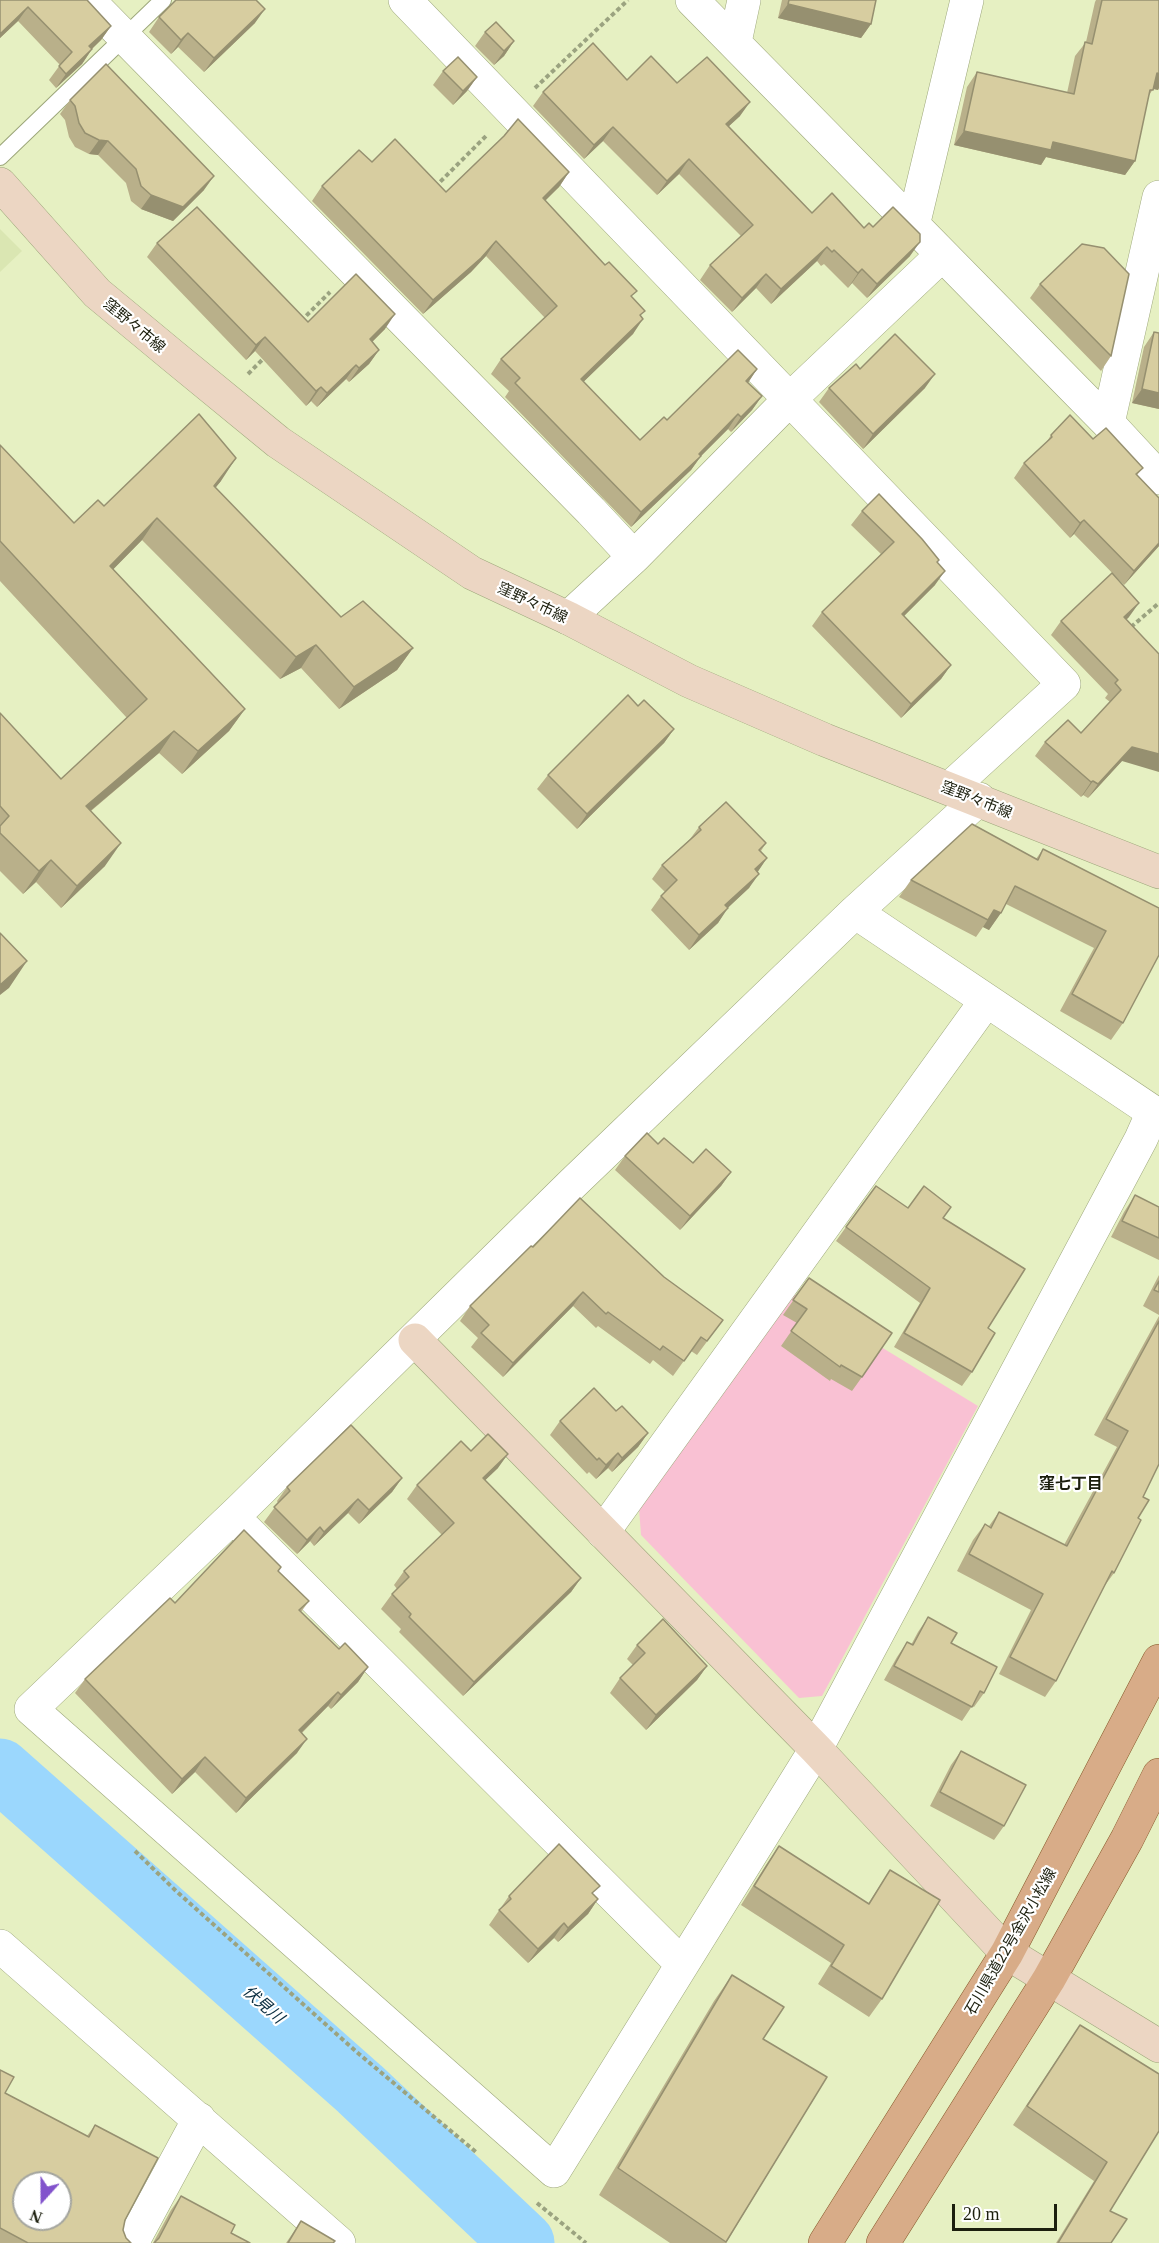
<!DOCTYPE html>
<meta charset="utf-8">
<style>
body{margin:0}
#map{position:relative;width:1159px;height:2243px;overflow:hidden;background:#e6f0c2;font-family:Georgia,serif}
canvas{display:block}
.north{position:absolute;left:12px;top:2171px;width:60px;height:60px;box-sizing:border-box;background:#fff;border:2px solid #a4a59f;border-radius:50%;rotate:201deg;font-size:16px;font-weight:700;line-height:24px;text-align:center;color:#1c1f0e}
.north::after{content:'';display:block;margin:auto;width:21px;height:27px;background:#8253cc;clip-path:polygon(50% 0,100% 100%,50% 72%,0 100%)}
.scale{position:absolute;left:952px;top:2204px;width:105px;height:27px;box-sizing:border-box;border:3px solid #1c1f0e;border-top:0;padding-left:8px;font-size:18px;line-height:21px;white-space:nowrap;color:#1c1f0e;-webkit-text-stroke:4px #fff;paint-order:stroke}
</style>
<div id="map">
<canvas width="1159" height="2243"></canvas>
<div class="north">N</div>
<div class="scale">20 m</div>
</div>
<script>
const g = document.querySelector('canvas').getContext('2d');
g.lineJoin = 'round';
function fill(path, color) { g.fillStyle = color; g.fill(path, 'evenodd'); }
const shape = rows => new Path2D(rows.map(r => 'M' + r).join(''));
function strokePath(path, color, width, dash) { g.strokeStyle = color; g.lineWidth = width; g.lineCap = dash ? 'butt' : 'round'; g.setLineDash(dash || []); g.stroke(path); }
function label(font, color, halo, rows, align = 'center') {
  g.font = font + ' Georgia,"Noto Sans JP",serif'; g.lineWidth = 4.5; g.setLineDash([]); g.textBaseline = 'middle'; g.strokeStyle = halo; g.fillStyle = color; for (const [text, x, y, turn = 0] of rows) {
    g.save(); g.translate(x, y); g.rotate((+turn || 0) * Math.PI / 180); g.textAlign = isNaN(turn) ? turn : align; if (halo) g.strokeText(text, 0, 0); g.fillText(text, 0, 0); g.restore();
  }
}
const built = shape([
 [0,229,22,251,0,272]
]);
const green = shape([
 [794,1294,978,1406,822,1696,799,1698,641,1535,639,1508]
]);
const river = shape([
 [0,1770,360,2089,523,2243]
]);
const path = shape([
 [535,88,628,0],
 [435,187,487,135],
 [301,321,330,292],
 [248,374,264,358],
 [1131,627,1159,603],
 [135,1851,176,1891,359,2054,476,2152],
 [537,2203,586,2243]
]);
const lane = shape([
 [0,157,163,0]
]);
const street = shape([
 [88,0,591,511,634,557],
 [405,0,1064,684,950,788],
 [692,0,1108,423,1159,478],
 [735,42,744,0],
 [913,226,967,0],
 [1108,423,1159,197],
 [568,618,634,557,790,399,942,255],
 [855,912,1153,1112,1141,1139,816,1749,554,2171,31,1709,240,1510,572,1184,855,912,979,799],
 [233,1517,682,1964],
 [603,1532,986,1001],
 [0,1946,339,2243],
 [132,2243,199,2119]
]);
const secondary = shape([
 [0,184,97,293,173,356,278,442,472,573,568,618,689,681,825,740,1159,872],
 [415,1340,816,1749,1007,1953,1159,2046]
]);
const primary = shape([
 [825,2243,1007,1953,1159,1661],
 [883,2243,1049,1979,1127,1839,1159,1775]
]);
const wall = shape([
 [0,0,111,26,101,40,92,49,82,64,56,88,49,80,60,65,18,21,0,38],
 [782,0,876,0,871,24,861,38,778,18],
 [1096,0,1159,0,1159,88,1158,90,1153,89,1148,97,1135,161,1125,175,1046,157,1041,165,954,145,967,87,977,72,1067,93,1075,56,1086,42,1095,2],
 [159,17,255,23,204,72,178,47,171,54,149,32],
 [485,32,514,41,504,56,494,65,475,46],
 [443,71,477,77,467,91,453,105,433,85],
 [627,80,677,83,740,116,729,126,812,213,864,228,873,227,910,256,867,298,852,283,848,288,824,264,821,266,817,261,771,304,756,288,732,312,700,280,710,265,741,236,679,174,657,195,603,141,584,159,533,106,543,92],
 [70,100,204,190,173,221,141,209,131,201,126,183,98,155,89,154,75,147,69,137,65,120,60,114],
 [372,162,446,192,569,172,559,187,545,200,632,298,641,316,633,334,583,382,640,440,667,420,757,369,748,383,762,396,752,410,731,432,728,429,701,456,691,470,631,527,505,397,509,391,491,374,501,359,545,318,486,256,471,272,423,314,312,201,322,186],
 [157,243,308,322,385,329,372,342,379,350,369,364,349,382,346,379,317,407,311,401,306,406,255,351,246,360,147,257],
 [1040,284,1111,356,1101,371,1030,298],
 [1154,332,1159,409,1132,403,1144,347],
 [860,369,925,388,863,449,819,402,829,388],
 [1051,435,1093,439,1143,468,1137,475,1159,498,1159,546,1124,585,1074,534,1070,538,1014,478,1024,463,1046,443],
 [0,445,74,523,104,506,221,481,215,488,341,617,413,648,397,670,339,709,301,668,280,679,142,540,113,569,245,709,229,731,182,774,159,753,91,811,105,866,61,908,36,882,23,894,0,871,0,713,61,779,127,718,0,581],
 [862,511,937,563,935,585,904,616,951,665,941,679,901,718,812,626,822,612,881,554,851,525],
 [1129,617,1127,619,1122,761,1088,798,1083,795,1081,797,1035,756,1045,742,1081,733,1110,702,1105,698,1108,694,1051,635,1061,621],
 [638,706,674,729,664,743,577,829,537,789,548,775],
 [699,827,766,843,761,851,767,858,757,872,749,888,727,908,718,923,689,950,651,910,661,896,665,892,652,879,662,865,690,839],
 [1043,849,1159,908,1123,1023,1111,1040,1060,1011,1094,948,1006,904,989,930,983,927,976,937,899,897,911,880,1036,859],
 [658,1144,693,1163,731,1172,721,1186,680,1230,615,1170,625,1156],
 [1135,1195,1159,1207,1159,1260,1111,1237,1124,1212],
 [908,1208,943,1219,988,1328,972,1372,962,1386,894,1347,920,1303,836,1241,846,1227],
 [533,1247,664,1277,723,1320,697,1355,691,1351,673,1376,653,1360,650,1364,598,1326,596,1328,573,1306,503,1377,471,1347,478,1338,460,1321,470,1306],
 [1159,1275,1159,1315,1143,1306],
 [809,1278,862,1377,852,1391,831,1379,830,1381,781,1346,797,1323,783,1315],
 [1159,1316,1159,1464,1143,1497,1138,1518,1114,1573,1103,1588,1056,1681,1045,1697,999,1674,1031,1610,957,1571,973,1540,985,1524,989,1526,999,1512,1064,1545,1117,1447,1094,1435],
 [616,1411,648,1433,638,1447,612,1472,608,1468,596,1479,589,1472,587,1474,550,1435,560,1421],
 [471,1451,498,1468,485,1480,581,1578,571,1592,463,1696,399,1632,401,1629,381,1609,392,1594,397,1589,394,1585,404,1571,442,1535,407,1499,417,1485],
 [402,1478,392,1492,359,1524,348,1513,314,1546,310,1541,297,1554,264,1522,278,1503,277,1501,287,1487],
 [278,1571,309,1601,301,1612,339,1649,368,1667,358,1682,331,1709,328,1706,302,1733,297,1753,236,1813,195,1772,172,1794,75,1693,85,1679,175,1603],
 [928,1617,951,1643,984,1693,974,1707,972,1706,962,1721,884,1680,897,1657,907,1642,911,1645,918,1632],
 [637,1645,707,1666,697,1680,646,1730,610,1693,620,1678,633,1665,627,1659],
 [961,1751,1004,1826,994,1840,930,1806,951,1765],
 [779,1846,868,1904,890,1870,882,1999,869,2017,818,1984,831,1963,741,1905,766,1865],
 [594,1895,598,1899,588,1914,558,1942,554,1938,528,1963,489,1925,509,1896],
 [732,1975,763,2039,827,2077,726,2243,670,2243,599,2195,714,2001],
 [1080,2025,1159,2074,1110,2211,1111,2243,1056,2243,1094,2181,1013,2125],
 [0,2070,5,2093,87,2136,95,2125,125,2220,123,2230,126,2238,131,2243,0,2243],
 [181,2196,231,2233,153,2243,171,2210],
 [301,2221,333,2243,286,2243]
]);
const shadedWall = shape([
 [788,4,871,24,861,38,778,18],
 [28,7,18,21,0,38,0,34],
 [265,9,255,23,204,72,214,58],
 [111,26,101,40,79,61,89,46],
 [188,33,178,47,171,54,181,40],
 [514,41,504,56,494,65,504,51],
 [92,49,82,64,56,88,66,74],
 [1157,73,1159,74,1159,88,1158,90,1147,87],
 [477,77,467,91,453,105,463,91],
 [750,102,740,116,716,138,726,124],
 [613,127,603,141,584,159,594,145],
 [964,131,1053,142,1135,161,1125,175,1046,157,1041,165,954,145],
 [99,140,108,141,98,155,89,154],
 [689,159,679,174,657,195,667,181],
 [569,172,559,187,533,213,543,198],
 [214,176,204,190,173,221,141,209,151,195],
 [496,241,486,256,471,272,423,314,433,300],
 [920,242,910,256,867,298,877,284],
 [827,247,817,261,771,304,781,289],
 [862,269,852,283,848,288,858,273],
 [766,274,756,288,732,312,742,298],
 [395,314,385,329,360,354,370,339],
 [643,319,633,334,571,394,581,379],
 [265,337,255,351,246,360,256,345],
 [379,350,369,364,349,382,359,368],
 [356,365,346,379,317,407,327,393],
 [757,369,747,384,746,381],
 [935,374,925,388,863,449,873,434],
 [321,387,311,401,306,406,316,391],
 [1142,389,1159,393,1159,409,1132,403],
 [762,396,752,410,731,432,741,417],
 [738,414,728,429,701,456,691,470,631,527,641,512],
 [236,458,221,481,198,509,214,486],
 [157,518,142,540,95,588,110,566],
 [1084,520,1074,534,1070,538,1080,523],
 [1159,543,1159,546,1124,585,1134,571],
 [945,571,935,585,892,628,902,614],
 [1139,603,1129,617,1114,631,1124,617],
 [316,645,301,668,280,679,296,657],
 [413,648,397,670,339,709,354,687],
 [951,665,941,679,901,718,911,704],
 [245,709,229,731,182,774,198,751],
 [674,729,664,743,577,829,587,814],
 [174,731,159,753,70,828,86,806],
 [1132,747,1159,754,1159,772,1122,761,1088,798,1098,784],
 [1093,781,1083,795,1081,797,1091,782],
 [121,843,105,866,61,908,77,886],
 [767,858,757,873,755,869],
 [51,860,36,882,23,894,39,871],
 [759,874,749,888,715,920,725,905],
 [728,908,718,923,689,950,699,935],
 [994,910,1001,913,989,930,983,927],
 [27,961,9,988,0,995,0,985],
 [731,1172,721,1186,680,1230,690,1216],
 [583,1292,573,1306,503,1377,513,1363],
 [648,1433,638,1447,612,1472,622,1458],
 [618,1453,608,1468,596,1479,606,1465],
 [508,1454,498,1468,473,1492,483,1478],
 [402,1478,392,1492,359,1524,369,1510],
 [358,1499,348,1513,314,1546,324,1532],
 [320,1527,310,1541,297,1554,307,1540],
 [581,1578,571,1592,463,1696,474,1682],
 [707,1666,697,1680,646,1730,656,1715],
 [368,1667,358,1682,331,1709,341,1695],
 [338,1692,328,1706,289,1745,299,1730],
 [307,1739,297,1753,236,1813,246,1798],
 [205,1757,195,1772,172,1794,182,1779],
 [598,1899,588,1914,558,1942,568,1928],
 [564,1923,554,1938,528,1963,538,1949]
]);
const building = shape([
 [0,0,87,0,111,26,89,46,92,49,66,74,59,66,72,52,28,7,0,34,0,0],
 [176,0,256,0,265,9,214,58,188,33,181,40,159,17,176,0],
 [789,0,876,0,871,24,788,4,789,0],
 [1102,0,1159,0,1159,74,1157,73,1153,90,1150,90,1135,161,1053,142,1051,150,964,131,977,72,1074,94,1085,42,1092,44,1102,0],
 [496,22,514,41,504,51,485,32,496,22],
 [593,43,627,80,651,56,677,83,707,57,750,102,726,124,812,213,832,193,864,228,869,223,873,227,893,207,920,234,920,242,877,284,862,269,858,273,834,250,832,252,827,247,781,289,766,274,742,298,710,265,753,225,689,159,667,181,613,127,594,145,543,92,593,43],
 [458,57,477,77,463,91,443,71,458,57],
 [106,64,214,176,183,207,151,195,141,186,136,169,108,141,99,140,85,133,79,123,75,106,70,100,106,64],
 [518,119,569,172,543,198,605,265,609,262,637,291,631,296,645,311,640,315,643,319,581,379,640,440,664,417,667,420,738,350,757,369,746,381,762,396,741,417,738,414,699,454,701,456,641,512,515,383,520,378,501,359,557,306,496,241,481,258,433,300,322,186,359,150,372,162,395,139,446,192,504,136,518,119],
 [197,207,308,322,356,274,395,314,370,339,379,350,359,368,356,365,327,393,321,387,316,391,265,337,256,345,157,243,197,207],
 [1082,244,1104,248,1129,274,1111,356,1040,284,1082,244],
 [1154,332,1159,333,1159,393,1142,389,1154,332],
 [895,334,935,374,873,434,829,388,856,364,860,369,895,334],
 [199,414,236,458,214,486,341,617,363,601,413,648,354,687,316,645,296,657,157,518,110,566,245,709,198,751,174,731,86,806,121,843,77,886,51,860,39,871,0,833,0,826,9,816,0,806,0,713,61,779,147,699,0,541,0,445,74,523,98,500,104,506,199,414],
 [1070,415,1093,439,1106,428,1143,468,1136,474,1159,498,1159,543,1134,571,1084,520,1080,523,1024,463,1052,437,1051,435,1070,415],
 [879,494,922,539,939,560,937,562,945,571,902,614,951,665,911,704,822,612,894,542,862,511,879,494],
 [1112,573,1139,603,1124,617,1159,654,1159,754,1132,747,1098,784,1093,781,1091,782,1045,742,1068,720,1081,733,1121,690,1115,683,1118,680,1061,621,1112,573],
 [628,695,638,706,644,700,674,729,587,814,548,775,628,695],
 [726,802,766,843,759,850,767,858,755,869,759,874,725,905,728,908,699,935,661,896,677,880,662,865,701,830,699,827,726,802],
 [972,824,1038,860,1043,849,1159,908,1159,955,1123,1023,1072,994,1106,931,1015,886,1001,913,994,910,988,920,911,880,972,824],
 [0,933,27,961,0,985,0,933],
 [647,1133,658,1144,664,1138,693,1163,706,1149,731,1172,690,1216,625,1156,647,1133],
 [876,1186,908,1208,924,1186,951,1207,943,1218,1025,1269,988,1328,995,1333,972,1372,904,1333,930,1288,846,1227,876,1186],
 [1135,1195,1159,1207,1159,1238,1122,1221,1135,1195],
 [580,1198,664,1277,723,1320,707,1341,701,1337,684,1361,663,1346,660,1350,608,1312,606,1314,583,1292,513,1363,481,1333,489,1325,470,1306,531,1246,533,1247,580,1198],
 [809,1278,892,1333,862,1377,841,1365,840,1367,791,1331,807,1309,793,1300,809,1278],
 [1159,1281,1159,1292,1154,1290,1159,1281],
 [1159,1321,1159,1464,1143,1497,1149,1500,1138,1518,1141,1520,1114,1573,1112,1571,1056,1681,1010,1657,1043,1594,969,1554,985,1524,991,1528,999,1512,1067,1546,1128,1431,1106,1419,1159,1321],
 [594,1388,616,1411,622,1406,648,1433,622,1458,618,1453,606,1465,599,1458,597,1460,560,1421,594,1388],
 [351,1425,402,1478,369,1510,358,1499,324,1532,320,1527,307,1540,274,1507,290,1491,287,1487,351,1425],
 [488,1434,508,1454,483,1478,581,1578,474,1682,409,1617,411,1614,392,1594,409,1577,404,1571,454,1523,417,1485,461,1441,471,1451,488,1434],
 [244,1530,281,1567,278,1571,309,1601,299,1610,339,1649,345,1643,368,1667,341,1695,338,1692,299,1730,307,1739,246,1798,205,1757,182,1779,85,1679,170,1598,175,1603,244,1530],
 [928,1617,957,1633,951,1643,997,1667,984,1693,980,1691,972,1707,894,1666,907,1642,913,1645,928,1617],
 [663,1619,707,1666,656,1715,620,1678,645,1653,637,1645,663,1619],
 [961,1751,1026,1785,1004,1826,940,1792,961,1751],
 [559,1844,600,1886,592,1893,598,1899,568,1928,564,1923,538,1949,499,1910,511,1899,509,1896,559,1844],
 [779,1846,869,1904,890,1870,940,1900,882,1999,831,1966,844,1945,754,1886,779,1846],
 [732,1975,784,2007,763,2039,827,2077,726,2242,618,2168,732,1975],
 [1080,2025,1159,2074,1159,2131,1110,2211,1127,2219,1111,2243,1058,2243,1107,2162,1027,2106,1080,2025],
 [0,2070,14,2077,5,2093,89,2137,95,2125,158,2158,125,2220,123,2230,126,2238,131,2243,28,2243,0,2228,0,2070],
 [24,2183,60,2183,60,2219,24,2219,24,2183],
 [181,2196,235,2225,231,2233,250,2243,154,2243,159,2238,181,2196],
 [301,2221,335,2241,333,2243,288,2243,301,2221]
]);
const streetNames = [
 ["窪野々市線",135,325,40],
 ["窪野々市線",533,602,25],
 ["窪野々市線",977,799,22],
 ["石川県道22号金沢小松線",1010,1941,-60]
];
const neighbourhoodNames = [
 ["窪七丁目",1071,1483]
];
const waterNames = [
 ["伏見川",264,2004,41]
];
fill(built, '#dae6b2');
fill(green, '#f9c1d3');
strokePath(river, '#9bd7fd', 63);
strokePath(lane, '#9da77b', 18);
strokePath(street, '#9da77b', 34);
strokePath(secondary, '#9da77b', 34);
strokePath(primary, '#855729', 34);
strokePath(path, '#9ba380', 4, [4.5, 3]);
strokePath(lane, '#fff', 16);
strokePath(street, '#fff', 33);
strokePath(secondary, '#ecd6c3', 33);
strokePath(primary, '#d8ac88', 33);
fill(wall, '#b9b08a');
fill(shadedWall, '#969070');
fill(building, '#d7cda0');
strokePath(building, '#969070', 1.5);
label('15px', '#1c1f0e', '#fff', streetNames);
label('bold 16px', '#1c1f0e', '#fff', neighbourhoodNames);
label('italic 16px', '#0b2e41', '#fff', waterNames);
</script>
